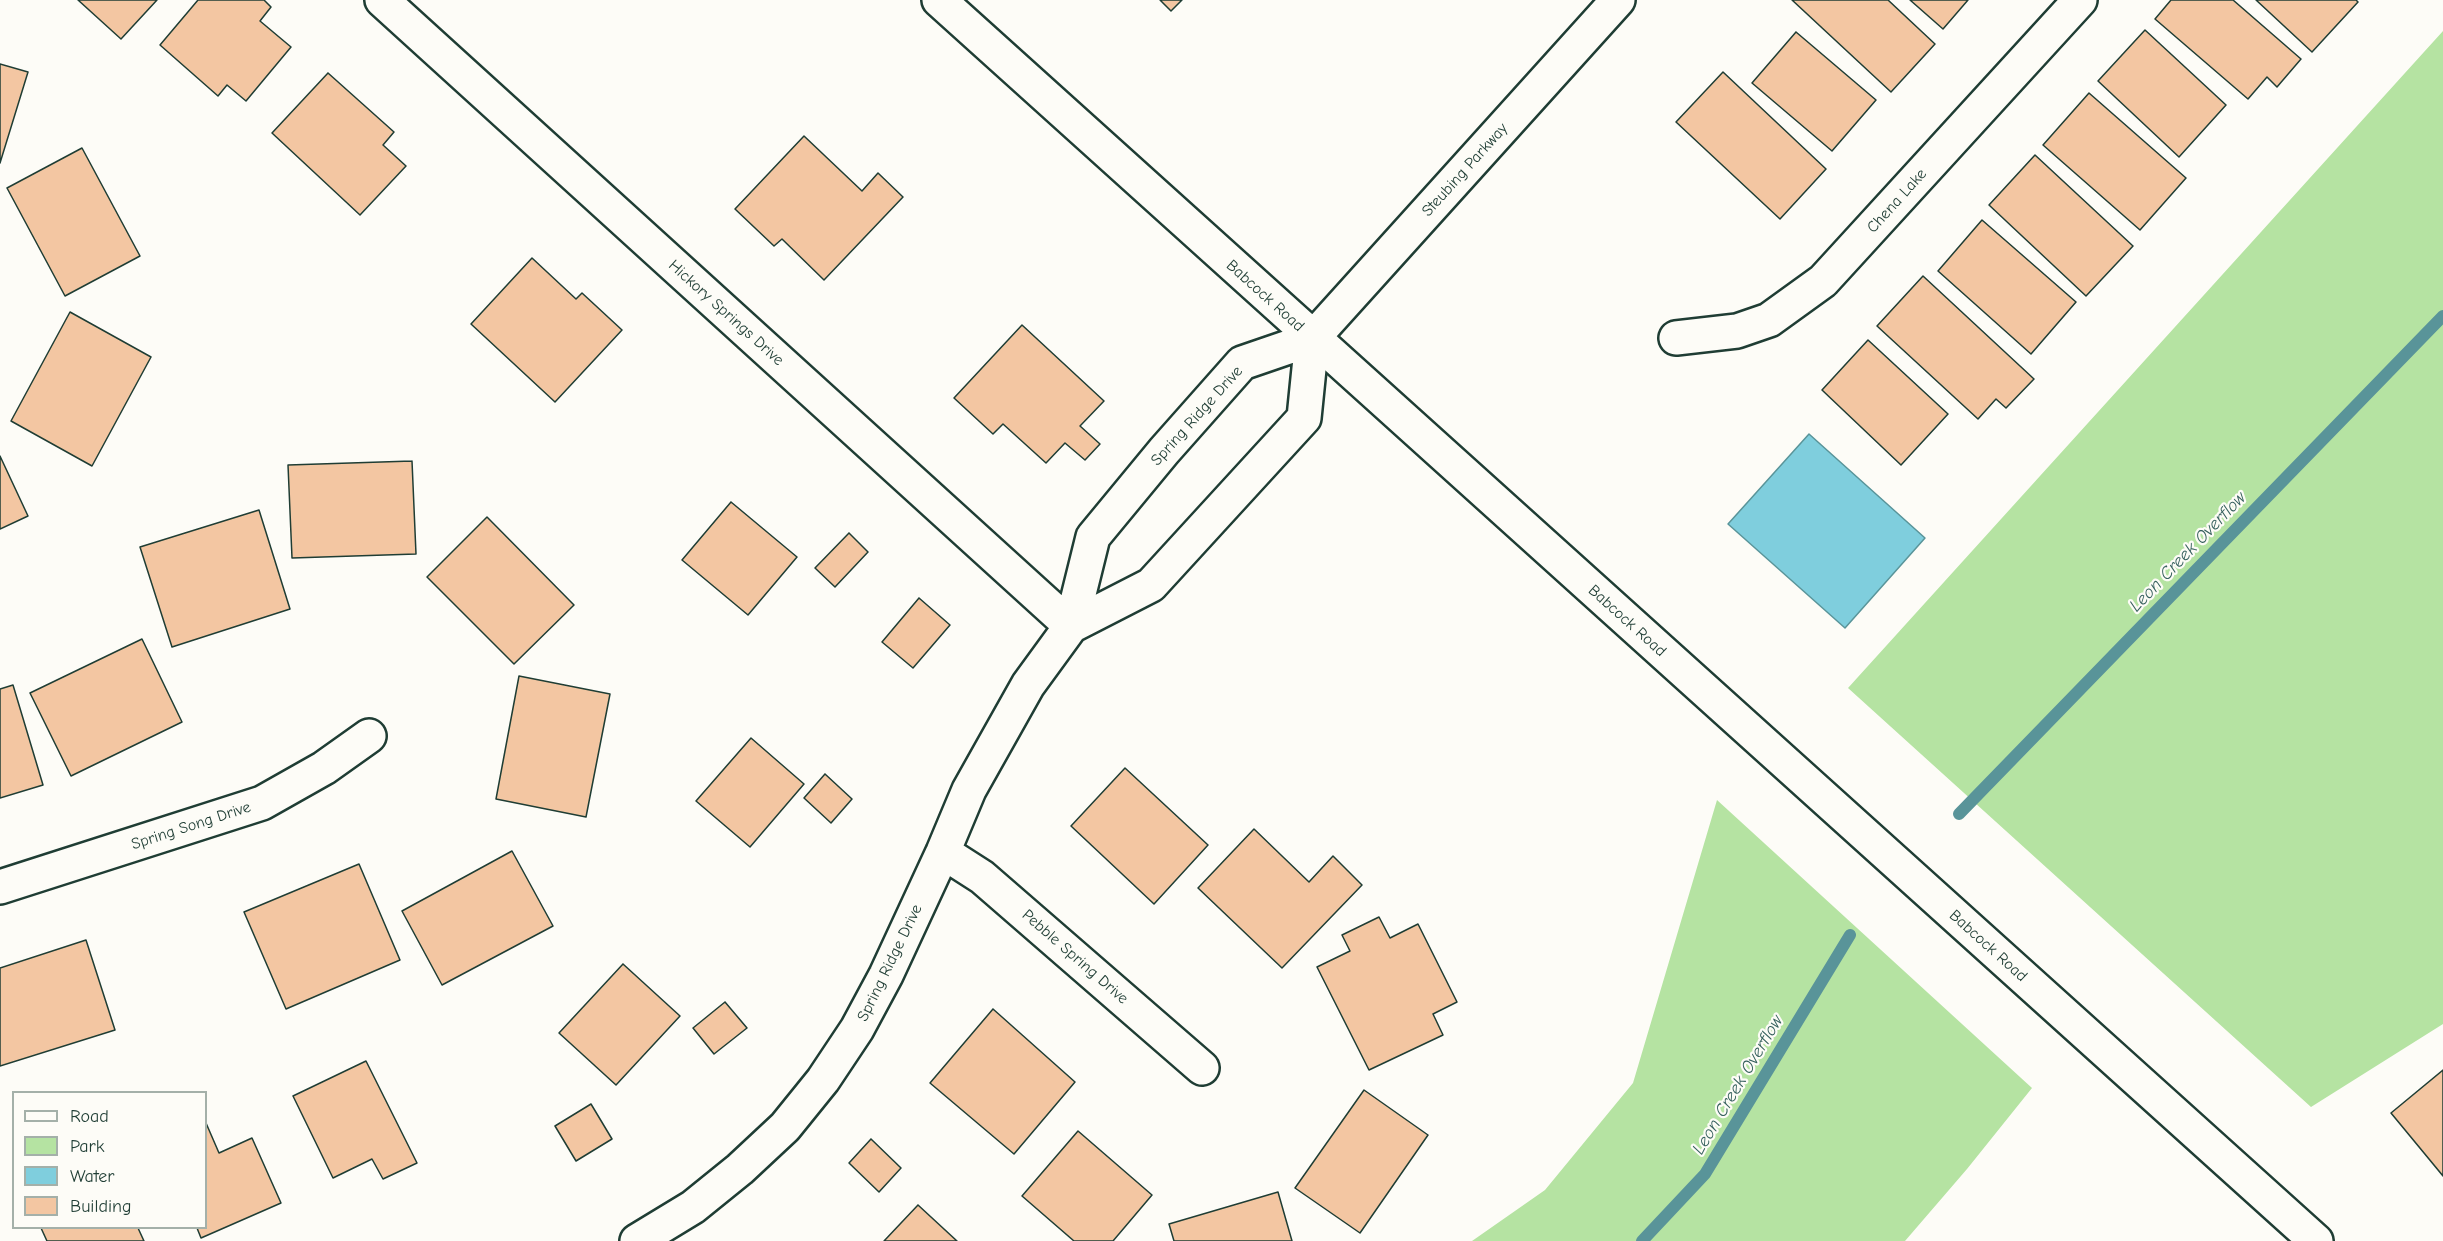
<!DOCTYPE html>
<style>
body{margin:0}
#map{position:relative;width:2443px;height:1241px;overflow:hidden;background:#fdfcf7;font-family:"Comic Neue",sans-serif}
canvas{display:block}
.legend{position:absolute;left:12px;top:1091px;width:195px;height:138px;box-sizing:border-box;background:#fdfcf7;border:2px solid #a4b0a9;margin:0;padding:8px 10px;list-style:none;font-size:18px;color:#1f3d34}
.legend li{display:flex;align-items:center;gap:12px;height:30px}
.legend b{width:30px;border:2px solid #a4b0a9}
</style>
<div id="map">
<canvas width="2443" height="1241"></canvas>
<ul class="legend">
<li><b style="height:8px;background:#fdfcf7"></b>Road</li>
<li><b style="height:16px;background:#b5e3a2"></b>Park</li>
<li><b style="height:16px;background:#7fcedd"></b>Water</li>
<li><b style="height:16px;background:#f3c6a2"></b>Building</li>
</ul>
</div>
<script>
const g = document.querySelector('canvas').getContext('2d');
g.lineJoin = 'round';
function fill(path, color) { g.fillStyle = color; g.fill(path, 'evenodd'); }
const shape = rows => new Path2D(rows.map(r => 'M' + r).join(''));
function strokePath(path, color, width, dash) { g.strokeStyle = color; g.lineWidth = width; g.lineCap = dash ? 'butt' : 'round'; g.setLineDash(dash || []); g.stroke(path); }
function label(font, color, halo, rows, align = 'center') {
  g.font = font + ' "Comic Neue",sans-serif'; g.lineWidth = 4.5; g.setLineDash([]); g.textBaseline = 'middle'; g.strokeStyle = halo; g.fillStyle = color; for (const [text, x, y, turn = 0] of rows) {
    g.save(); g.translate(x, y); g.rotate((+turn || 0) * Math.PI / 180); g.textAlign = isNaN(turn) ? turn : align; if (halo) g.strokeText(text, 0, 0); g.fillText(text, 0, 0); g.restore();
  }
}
const green = shape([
 [2443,31,2443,1024,2311,1107,1848,688],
 [1717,800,2032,1088,1967,1169,1905,1241,1472,1241,1545,1190,1633,1083]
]);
const water = shape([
 [1809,434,1925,538,1845,628,1728,524,1809,434]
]);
const stream = shape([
 [1959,814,2443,316],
 [1642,1241,1705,1174,1850,935]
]);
const building = shape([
 [78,0,157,0,121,39,78,0],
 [198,0,264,0,271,7,260,21,291,47,246,101,227,85,218,96,160,45,198,0],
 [1160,0,1182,0,1171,11,1160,0],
 [1792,0,1888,0,1935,44,1891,92,1792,0],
 [1910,0,1968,0,1943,29,1910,0],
 [2171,0,2233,0,2301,59,2277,87,2267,77,2248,99,2155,19,2171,0],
 [2256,0,2356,0,2358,2,2312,52,2256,0],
 [2145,30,2226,105,2179,157,2098,81,2145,30],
 [1796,32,1876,100,1832,151,1752,83,1796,32],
 [0,64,28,72,0,163,0,64],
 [1723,72,1826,169,1780,219,1676,122,1723,72],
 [328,73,394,132,383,145,406,166,360,215,272,133,328,73],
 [2089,93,2186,178,2140,230,2043,145,2089,93],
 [804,136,862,191,878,173,903,197,824,280,782,239,774,246,735,209,804,136],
 [82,148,140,256,65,296,7,188,82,148],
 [2035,155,2133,246,2086,296,1989,205,2035,155],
 [1982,220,2076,302,2031,354,1938,271,1982,220],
 [532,258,576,299,582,293,622,330,555,402,471,324,532,258],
 [1923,276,2034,379,2006,408,1996,399,1978,419,1877,326,1923,276],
 [70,312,151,357,92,466,11,421,70,312],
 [1022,325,1104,401,1080,426,1100,444,1085,460,1065,443,1046,463,1003,424,993,434,954,398,1022,325],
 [1868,340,1948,414,1901,465,1822,390,1868,340],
 [0,456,28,516,0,529,0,456],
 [412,461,416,554,292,558,288,465,412,461],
 [731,502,797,557,748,615,682,560,731,502],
 [259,510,290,609,172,647,140,547,259,510],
 [487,517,574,605,514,664,427,577,487,517],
 [849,533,868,552,835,587,815,568,849,533],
 [919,598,950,625,913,668,882,642,919,598],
 [142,639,182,722,71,776,30,693,142,639],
 [519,676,610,694,586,817,496,799,519,676],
 [13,685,43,785,0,798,0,689,13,685],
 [751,738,804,784,750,847,696,801,751,738],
 [1125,768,1208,845,1154,904,1071,826,1125,768],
 [825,774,852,799,831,823,804,798,825,774],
 [1254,829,1309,882,1333,856,1362,885,1282,968,1198,888,1254,829],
 [512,851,553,926,442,985,402,911,512,851],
 [359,864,400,960,286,1009,244,912,359,864],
 [1379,917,1390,938,1418,924,1457,1002,1433,1014,1443,1035,1369,1070,1317,967,1350,951,1342,935,1379,917],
 [86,940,115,1030,0,1066,0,968,86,940],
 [623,964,680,1016,616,1085,559,1033,623,964],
 [725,1002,747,1028,714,1054,693,1028,725,1002],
 [993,1009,1075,1082,1014,1154,930,1083,993,1009],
 [366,1061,417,1163,383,1179,372,1159,333,1178,293,1096,366,1061],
 [2443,1070,2443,1176,2391,1113,2443,1070],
 [1364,1090,1428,1135,1360,1233,1295,1188,1364,1090],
 [591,1104,612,1139,576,1161,555,1126,591,1104],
 [206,1123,219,1153,252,1138,281,1203,201,1238,197,1228,206,1228,206,1123],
 [1078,1131,1152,1195,1113,1241,1074,1241,1022,1196,1078,1131],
 [871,1139,901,1168,879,1192,849,1163,871,1139],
 [1278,1192,1292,1241,1174,1241,1169,1224,1278,1192],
 [918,1205,957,1241,884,1241,918,1205],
 [41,1228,138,1228,144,1241,47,1241,41,1228]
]);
const street = shape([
 [382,0,1071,626],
 [1676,338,1737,331,1769,320,1823,281,2080,0],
 [943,852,982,877,1202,1068],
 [0,887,262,803,324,768,369,736],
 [637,1241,693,1207,740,1169,785,1127,823,1080,857,1029,886,975,943,852,969,790,1028,685,1071,626,1093,537,1164,451,1242,363,1312,339,1304,418,1151,585,1071,626]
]);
const secondary = shape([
 [939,0,2316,1241],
 [1312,339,1618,0]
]);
const streetNames = [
 ["Steubing Parkway",1465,170,-48],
 ["Chena Lake",1897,201,-48],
 ["Babcock Road",1265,296,42],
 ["Hickory Springs Drive",726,313,42],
 ["Spring Ridge Drive",1197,416,-48],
 ["Babcock Road",1627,621,42],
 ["Spring Song Drive",191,826,-18],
 ["Babcock Road",1988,946,42],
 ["Pebble Spring Drive",1075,957,41],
 ["Spring Ridge Drive",890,963,-64]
];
const waterNames = [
 ["Leon Creek Overflow",2188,552,-46],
 ["Leon Creek Overflow",1738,1085,-59]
];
fill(green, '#b5e3a2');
fill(water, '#7fcedd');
strokePath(water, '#599499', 1.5);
strokePath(stream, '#599499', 12);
fill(building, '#f3c6a2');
strokePath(building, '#1f3d34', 1.5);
strokePath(street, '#1f3d34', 38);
strokePath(secondary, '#1f3d34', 38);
strokePath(street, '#fdfcf7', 33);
strokePath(secondary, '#fdfcf7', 33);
label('16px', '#1f3d34', '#fdfcf7', streetNames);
label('italic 18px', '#37615e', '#fdfcf7', waterNames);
</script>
